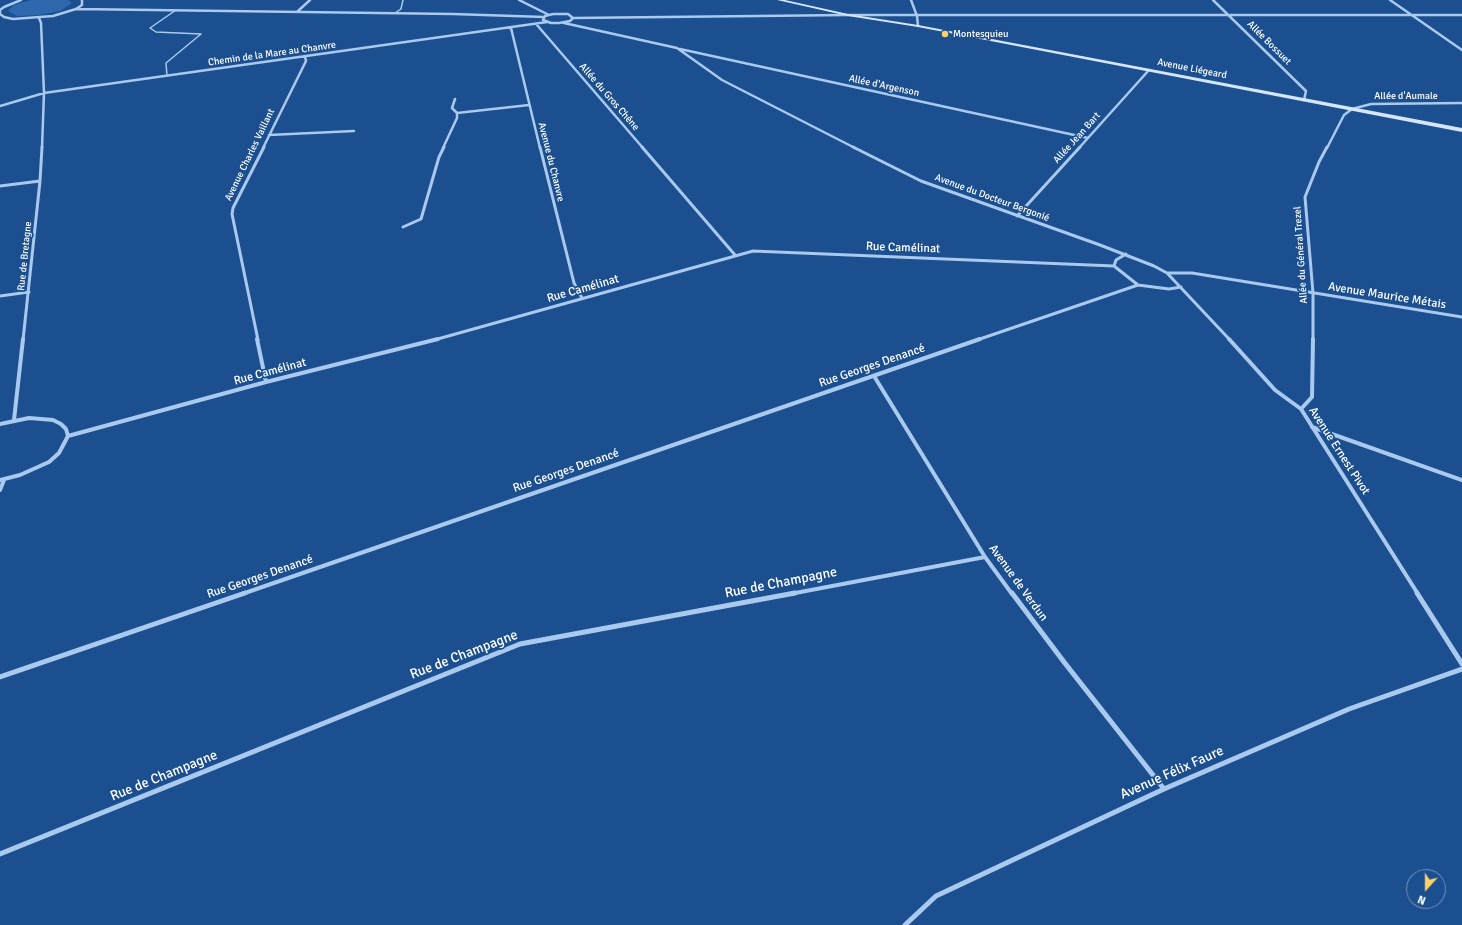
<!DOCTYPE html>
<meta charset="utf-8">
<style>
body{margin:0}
#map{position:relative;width:1462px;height:925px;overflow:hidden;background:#1b4f8f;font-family:Signika,sans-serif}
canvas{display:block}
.north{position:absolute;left:1406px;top:869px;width:40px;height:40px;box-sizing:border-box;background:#1b4f8f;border:1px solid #7695bc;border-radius:50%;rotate:201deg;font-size:11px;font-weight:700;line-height:16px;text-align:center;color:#fff}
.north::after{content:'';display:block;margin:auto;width:14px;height:18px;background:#ffd166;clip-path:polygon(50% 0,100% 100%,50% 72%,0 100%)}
</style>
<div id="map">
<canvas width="1462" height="925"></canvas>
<div class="north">N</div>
</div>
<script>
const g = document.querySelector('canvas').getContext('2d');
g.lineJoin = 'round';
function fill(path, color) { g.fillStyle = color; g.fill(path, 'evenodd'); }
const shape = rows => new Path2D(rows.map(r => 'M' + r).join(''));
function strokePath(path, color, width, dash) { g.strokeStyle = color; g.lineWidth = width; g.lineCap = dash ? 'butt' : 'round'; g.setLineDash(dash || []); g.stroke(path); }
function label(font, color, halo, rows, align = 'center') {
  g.font = font + ' Signika,sans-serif'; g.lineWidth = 3.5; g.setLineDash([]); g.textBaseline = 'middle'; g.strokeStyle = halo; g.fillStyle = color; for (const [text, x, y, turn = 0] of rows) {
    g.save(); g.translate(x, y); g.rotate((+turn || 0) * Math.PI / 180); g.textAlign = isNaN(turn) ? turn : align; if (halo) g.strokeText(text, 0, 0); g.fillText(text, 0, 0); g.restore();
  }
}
const green = shape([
 [31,0,68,0,71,2,71,4,60,11,39,15,17,16,8,11,14,5]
]);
const lane = shape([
 [395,13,401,9,403,0],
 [167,76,166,63,201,34,156,32,150,28,176,10]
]);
const streetFar3 = shape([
 [21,0,4,7,0,10,0,14,4,17,13,19,53,16,76,9,82,5,82,0],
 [519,0,549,15],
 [911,0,917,16,918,26],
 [1213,0,1306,91,1304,100],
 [1390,0,1462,50],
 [76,9,453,14,544,17],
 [298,11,310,0],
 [553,14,568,14,573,18,570,21,559,23,551,23,543,20,545,16,553,14],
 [39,18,41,23,44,93,42,148],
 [573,18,848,15,1462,15],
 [564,23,677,48,722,80,855,148],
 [537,25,643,148],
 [511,28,540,148],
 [680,49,1088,138],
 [0,106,44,93,547,22],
 [457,113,529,105],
 [269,135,354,131],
 [263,148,306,61,305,57],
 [443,148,457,118,457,113,452,108,455,99],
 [1079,148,1149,70],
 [1327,148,1344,115,1352,109,1371,104,1462,103]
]);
const streetFar2 = shape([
 [540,147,574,283,582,298],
 [642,147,735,255],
 [853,147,921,181,1100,245,1154,266,1167,273,1230,340],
 [0,186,40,181],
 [1017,216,1080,147],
 [403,227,421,219,439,157,444,147],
 [1126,254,1116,260,1114,266,1138,285,1169,289,1181,287],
 [1167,273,1192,273,1462,317],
 [0,296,29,292],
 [23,340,40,181,42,147],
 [258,340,232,214,233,208,264,147],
 [434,340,753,251,1114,266],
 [977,340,1138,285],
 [1313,340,1313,293,1305,197,1319,162,1327,147]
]);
const streetFar1 = shape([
 [257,339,266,382],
 [1229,339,1275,390,1301,409,1418,594],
 [874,376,985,557,1012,594],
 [1301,409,1312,397,1313,339],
 [14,420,23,339],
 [0,424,29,418,53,420,61,424,66,429,68,436,59,453,49,462,20,475,0,480],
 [1312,427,1462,480],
 [68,436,266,382,438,339],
 [0,490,4,480],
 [242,594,980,339],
 [790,594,985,557]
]);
const street = shape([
 [1012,593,1064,662,1164,789],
 [1417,593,1462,664],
 [0,677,245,593],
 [0,854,520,644,795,593],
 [905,925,936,896,1164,789,1349,709,1462,669]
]);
const secondary = shape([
 [777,0,785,0,848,14,918,25,1462,128,1462,132,918,27,848,16,777,0]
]);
const markers = [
 [945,34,4,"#ffd166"]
];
const farPoinames = [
 ["Montesquieu",953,34]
];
const farStreetnames = [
 ["Allée Bossuet",1269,43,45],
 ["Chemin de la Mare au Chanvre",272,54,-8],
 ["Avenue Liégeard",1192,69,11],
 ["Allée d'Argenson",884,86,12],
 ["Allée d'Aumale",1406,96],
 ["Allée du Gros Chêne",609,97,49],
 ["Allée Jean Bart",1077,138,-48],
 ["Avenue Charles Vaillant",250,155,-64],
 ["Avenue du Chanvre",551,162,76],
 ["Avenue du Docteur Bergonié",992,198,20],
 ["Allée du Général Trezel",1301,255,-94],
 ["Rue de Bretagne",25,256,-84]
];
const streetNames = [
 ["Rue Camélinat",903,248,2],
 ["Rue Camélinat",583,289,-16],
 ["Avenue Maurice Métais",1387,296,9],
 ["Rue Georges Denancé",872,366,-19],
 ["Rue Camélinat",270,372,-15],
 ["Avenue Ernest Pivot",1339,451,57],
 ["Rue Georges Denancé",566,471,-19],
 ["Rue Georges Denancé",260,577,-19],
 ["Avenue de Verdun",1018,583,54]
];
const nearStreetnames = [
 ["Rue de Champagne",781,583,-11],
 ["Rue de Champagne",464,655,-21],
 ["Avenue Félix Faure",1172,773,-24],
 ["Rue de Champagne",164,776,-22]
];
fill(green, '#2e69ad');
strokePath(lane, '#a9c9ee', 1.5);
strokePath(streetFar3, '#a9c9ee', 2.5);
strokePath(streetFar2, '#a9c9ee', 3);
strokePath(streetFar1, '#a9c9ee', 4);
strokePath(street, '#a9c9ee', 5);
fill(secondary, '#d6e6fa');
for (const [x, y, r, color] of markers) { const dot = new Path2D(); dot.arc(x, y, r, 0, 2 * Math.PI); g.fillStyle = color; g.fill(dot); strokePath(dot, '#1b4f8f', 1.5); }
label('10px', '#fff', '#1b4f8f', farPoinames, 'left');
label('10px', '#fff', '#1b4f8f', farStreetnames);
label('12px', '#fff', '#1b4f8f', streetNames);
label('14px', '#fff', '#1b4f8f', nearStreetnames);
</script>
